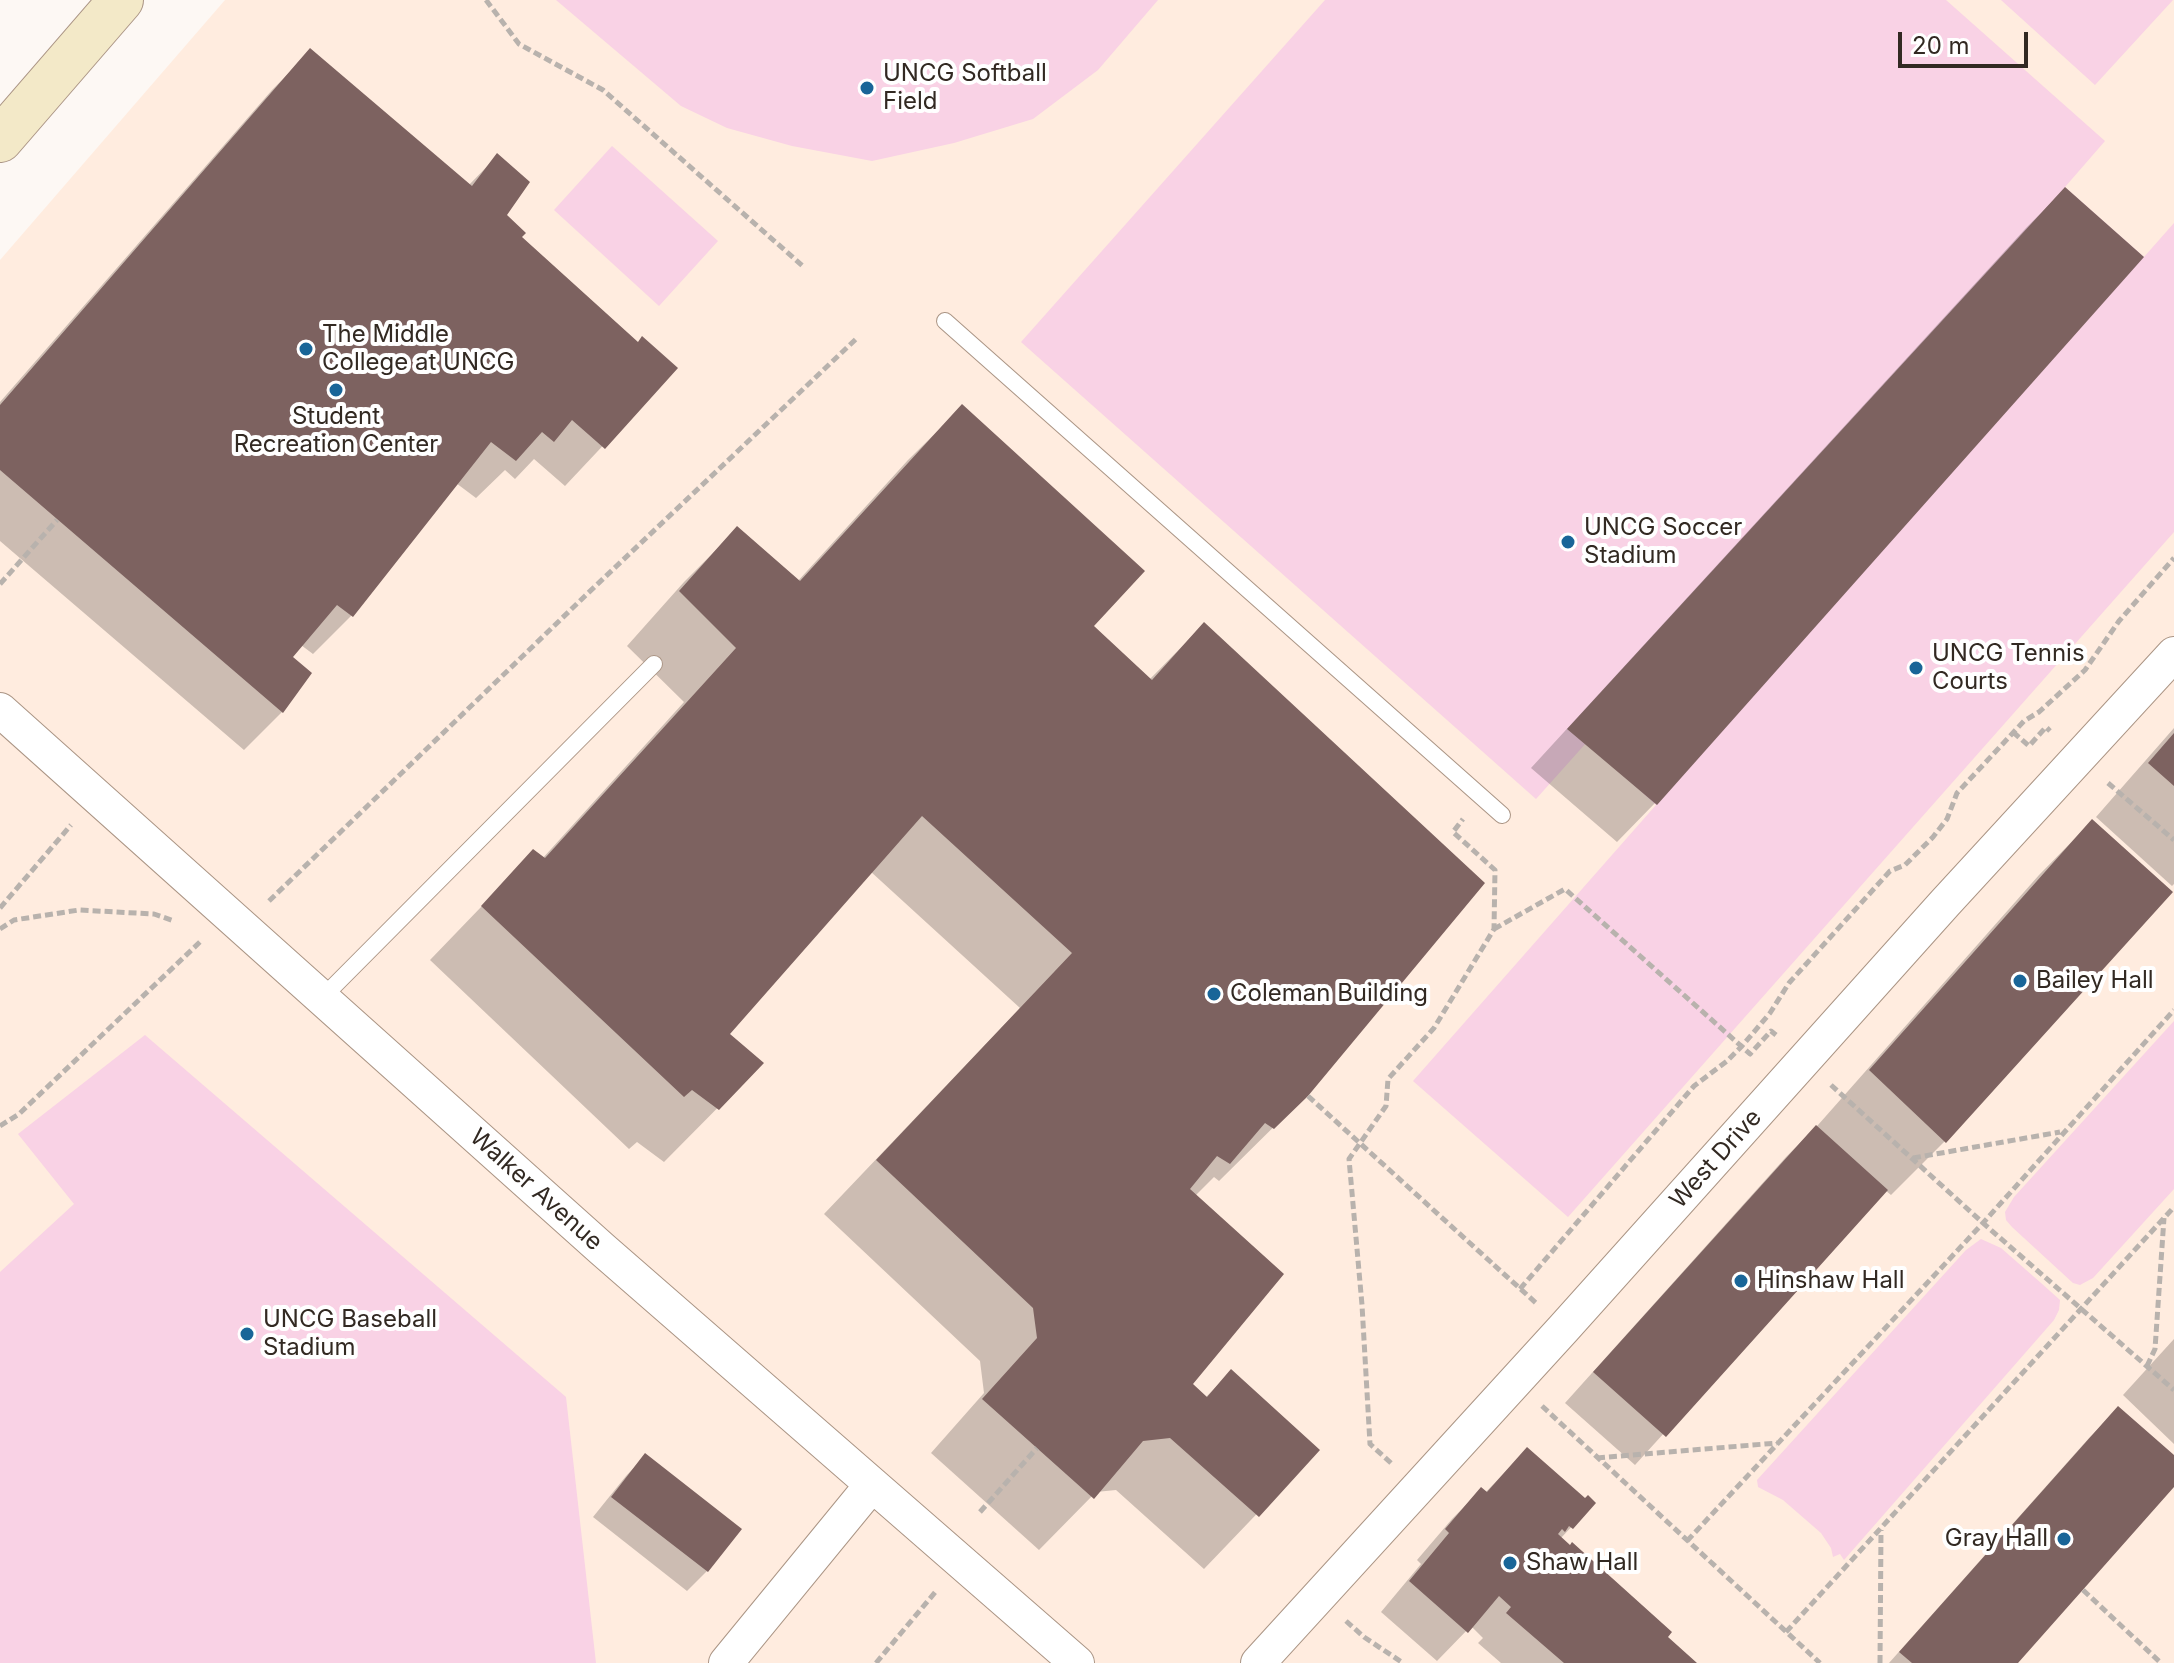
<!DOCTYPE html>
<style>
body{margin:0}
#map{position:relative;width:2174px;height:1663px;overflow:hidden;background:#fdf8f4;font-family:Inter,sans-serif}
canvas{display:block}
.scale{position:absolute;left:1898px;top:32px;width:130px;height:36px;box-sizing:border-box;border:4px solid #322922;border-top:0;padding-left:10px;font-size:24px;line-height:28px;white-space:nowrap;color:#322922;-webkit-text-stroke:6px #fff;paint-order:stroke}
</style>
<div id="map">
<canvas width="2174" height="1663"></canvas>
<div class="scale">20 m</div>
</div>
<script>
const g = document.querySelector('canvas').getContext('2d');
g.lineJoin = 'round';
function fill(path, color) { g.fillStyle = color; g.fill(path, 'evenodd'); }
const shape = rows => new Path2D(rows.map(r => 'M' + r).join(''));
function strokePath(path, color, width, dash) { g.strokeStyle = color; g.lineWidth = width; g.lineCap = dash ? 'butt' : 'round'; g.setLineDash(dash || []); g.stroke(path); }
function label(font, color, halo, rows, align = 'center') {
  g.font = font + ' Inter,sans-serif'; g.lineWidth = 8; g.setLineDash([]); g.textBaseline = 'middle'; g.strokeStyle = halo; g.fillStyle = color; for (const [text, x, y, turn = 0] of rows) {
    g.save(); g.translate(x, y); g.rotate((+turn || 0) * Math.PI / 180); g.textAlign = isNaN(turn) ? turn : align; if (halo) g.strokeText(text, 0, 0); g.fillText(text, 0, 0); g.restore();
  }
}
const built = shape([
 [225,0,2174,0,2174,1663,0,1663,0,260]
]);
const green = shape([
 [556,0,1158,0,1098,70,1033,119,954,143,872,161,792,146,727,128,681,106],
 [1325,0,1946,0,2105,141,2065,187,2144,257,2174,223,2174,532,1568,1217,1413,1081,1656,805,1587,742,1536,799,1021,342],
 [2001,0,2173,0,2095,85],
 [612,146,718,241,659,306,554,210],
 [2174,1021,2174,1189,2093,1278,2080,1285,2073,1283,2012,1227,2006,1220,2005,1212,2014,1197],
 [145,1035,566,1397,596,1663,0,1663,0,1272,74,1204,18,1134],
 [1981,1239,2001,1248,2041,1283,2060,1300,2059,1310,2054,1320,1844,1560,1840,1554,1833,1557,1831,1548,1821,1533,1783,1500,1758,1487,1757,1480,1966,1250]
]);
const shadow = shape([
 [311,51,468,186,497,156,504,215,519,238,637,343,675,369,565,486,534,459,515,479,505,470,476,498,456,483,352,615,313,654,301,645,290,658,282,712,244,750,0,541,0,402,272,90],
 [2065,189,2141,257,1655,803,1617,842,1531,768,2026,228],
 [962,407,1091,626,1149,680,1204,624,1306,1095,1219,1181,1214,1177,1195,1196,1190,1384,1205,1398,1231,1372,1317,1451,1204,1569,1116,1490,1096,1492,1039,1550,931,1453,984,1393,980,1361,824,1214,1020,1008,870,871,728,1034,762,1063,664,1162,637,1142,629,1149,430,960,534,852,542,859,684,702,627,646,684,582,737,529,797,582,908,460],
 [2174,728,2174,884,2172,886,2096,817],
 [2092,821,2170,892,1944,1142,1891,1195,1885,1190,1635,1465,1565,1403,1786,1157,1818,1125,2039,875],
 [2174,1339,2174,1444,2123,1395],
 [2118,1409,2174,1458,2174,1484,2015,1663,1889,1663,2089,1438],
 [1527,1449,1585,1500,1594,1503,1560,1539,1695,1663,1501,1663,1478,1643,1483,1638,1471,1626,1437,1661,1381,1612,1421,1564,1417,1560,1452,1519,1481,1490,1485,1493],
 [645,1456,707,1571,687,1591,593,1517,626,1476]
]);
const building = shape([
 [310,48,472,186,497,153,530,182,507,215,526,233,522,237,638,342,642,336,678,368,605,449,572,420,554,442,542,432,516,461,491,442,353,617,337,605,293,657,312,673,283,713,0,470,0,405],
 [2065,187,2144,257,1657,805,1567,729],
 [962,404,1145,571,1094,626,1152,680,1204,622,1485,883,1308,1096,1274,1129,1265,1123,1230,1164,1217,1156,1190,1189,1284,1274,1193,1384,1207,1397,1231,1369,1320,1450,1259,1517,1170,1438,1143,1441,1094,1499,982,1399,1037,1338,1033,1308,876,1160,1072,953,922,816,730,1034,764,1063,719,1110,692,1090,684,1097,481,906,533,849,545,858,736,648,679,591,737,526,800,581],
 [2174,733,2174,786,2148,763],
 [2092,819,2173,892,1946,1143,1869,1070],
 [1816,1125,1888,1190,1666,1437,1593,1372],
 [2118,1406,2174,1455,2174,1487,2018,1663,1912,1663,1899,1652],
 [1527,1447,1585,1498,1588,1495,1596,1503,1573,1529,1569,1526,1565,1532,1562,1529,1558,1534,1570,1545,1572,1542,1672,1632,1668,1637,1697,1663,1564,1663,1506,1613,1511,1607,1499,1596,1468,1633,1409,1581,1449,1533,1445,1529,1481,1487,1487,1492],
 [645,1453,742,1529,708,1572,611,1497]
]);
const path = shape([
 [486,0,519,44,603,90,805,268],
 [0,584,57,520],
 [2013,732,2029,746,2046,727,2050,731],
 [2108,783,2174,840],
 [269,901,585,596,856,339],
 [0,908,71,825],
 [0,929,14,920,79,910,154,914,174,921],
 [1494,929,1565,889,1750,1054,1771,1031,1776,1035],
 [1831,1085,1983,1223,2174,1390],
 [0,1126,19,1114,202,940],
 [1913,1158,2060,1132],
 [1494,1265,1536,1303],
 [1520,1289,1694,1086,1727,1061,1742,1046,1770,1013,1789,983,1890,871,1905,865,1933,837,1947,819,1957,793,2024,721,2039,712,2085,670,2119,621,2174,558],
 [2147,1366,2155,1349,2164,1218],
 [1542,1406,1820,1663],
 [1597,1458,1777,1443],
 [1391,1463,1370,1444,1362,1305,1349,1159,1386,1106,1388,1079,1434,1028,1494,929,1495,870,1453,832,1463,819],
 [980,1512,1037,1448],
 [1687,1541,1983,1223,2174,1010],
 [2083,1590,2161,1663],
 [1346,1621,1364,1637,1403,1663],
 [1786,1632,2174,1207],
 [876,1663,937,1590],
 [1880,1663,1881,1530]
]);
const lane = shape([
 [945,321,1502,815],
 [322,998,654,664]
]);
const street = shape([
 [0,710,602,1249,1077,1663],
 [726,1663,871,1486],
 [1258,1663,1564,1328,1945,903,2174,654]
]);
const secondary = shape([
 [0,140,121,0]
]);
const pathBridge = shape([
 [1308,1096,1494,1265]
]);
const markers = [
 [867,88,8,"#196598"],
 [306,349,8,"#196598"],
 [336,390,8,"#196598"],
 [1568,542,8,"#196598"],
 [1916,668,8,"#196598"],
 [2020,981,8,"#196598"],
 [1214,994,8,"#196598"],
 [1741,1281,8,"#196598"],
 [247,1334,8,"#196598"],
 [2064,1539,8,"#196598"],
 [1510,1563,8,"#196598"]
];
const poiNames = [
 ["UNCG Softball",883,74],
 ["Field",883,102],
 ["The Middle",322,335],
 ["College at UNCG",322,363],
 ["Student",336,417,"center"],
 ["Recreation Center",336,445,"center"],
 ["UNCG Soccer",1584,528],
 ["Stadium",1584,556],
 ["UNCG Tennis",1932,654],
 ["Courts",1932,682],
 ["Bailey Hall",2036,981],
 ["Coleman Building",1230,994],
 ["Hinshaw Hall",1757,1281],
 ["UNCG Baseball",263,1320],
 ["Stadium",263,1348],
 ["Gray Hall",2048,1539,"right"],
 ["Shaw Hall",1526,1563]
];
const streetNames = [
 ["West Drive",1716,1159,-48],
 ["Walker Avenue",536,1190,42]
];
fill(built, '#ffecdf');
fill(green, '#f9d2e5');
fill(shadow, '#0003');
fill(building, '#7d6260');
strokePath(lane, '#ab9585', 18);
strokePath(street, '#ab9585', 36);
strokePath(secondary, '#ab9585', 46);
strokePath(path, '#b8b2ad', 5, [8, 4]);
strokePath(lane, '#fff', 16);
strokePath(street, '#fff', 34);
strokePath(secondary, '#f3e9c8', 44);
strokePath(pathBridge, '#b8b2ad', 5, [8, 4]);
for (const [x, y, r, color] of markers) { const dot = new Path2D(); dot.arc(x, y, r, 0, 2 * Math.PI); g.fillStyle = color; g.fill(dot); strokePath(dot, '#fff', 3); }
label('24px', '#322922', '#fff', poiNames, 'left');
label('24px', '#322922', '#fff', streetNames);
</script>
